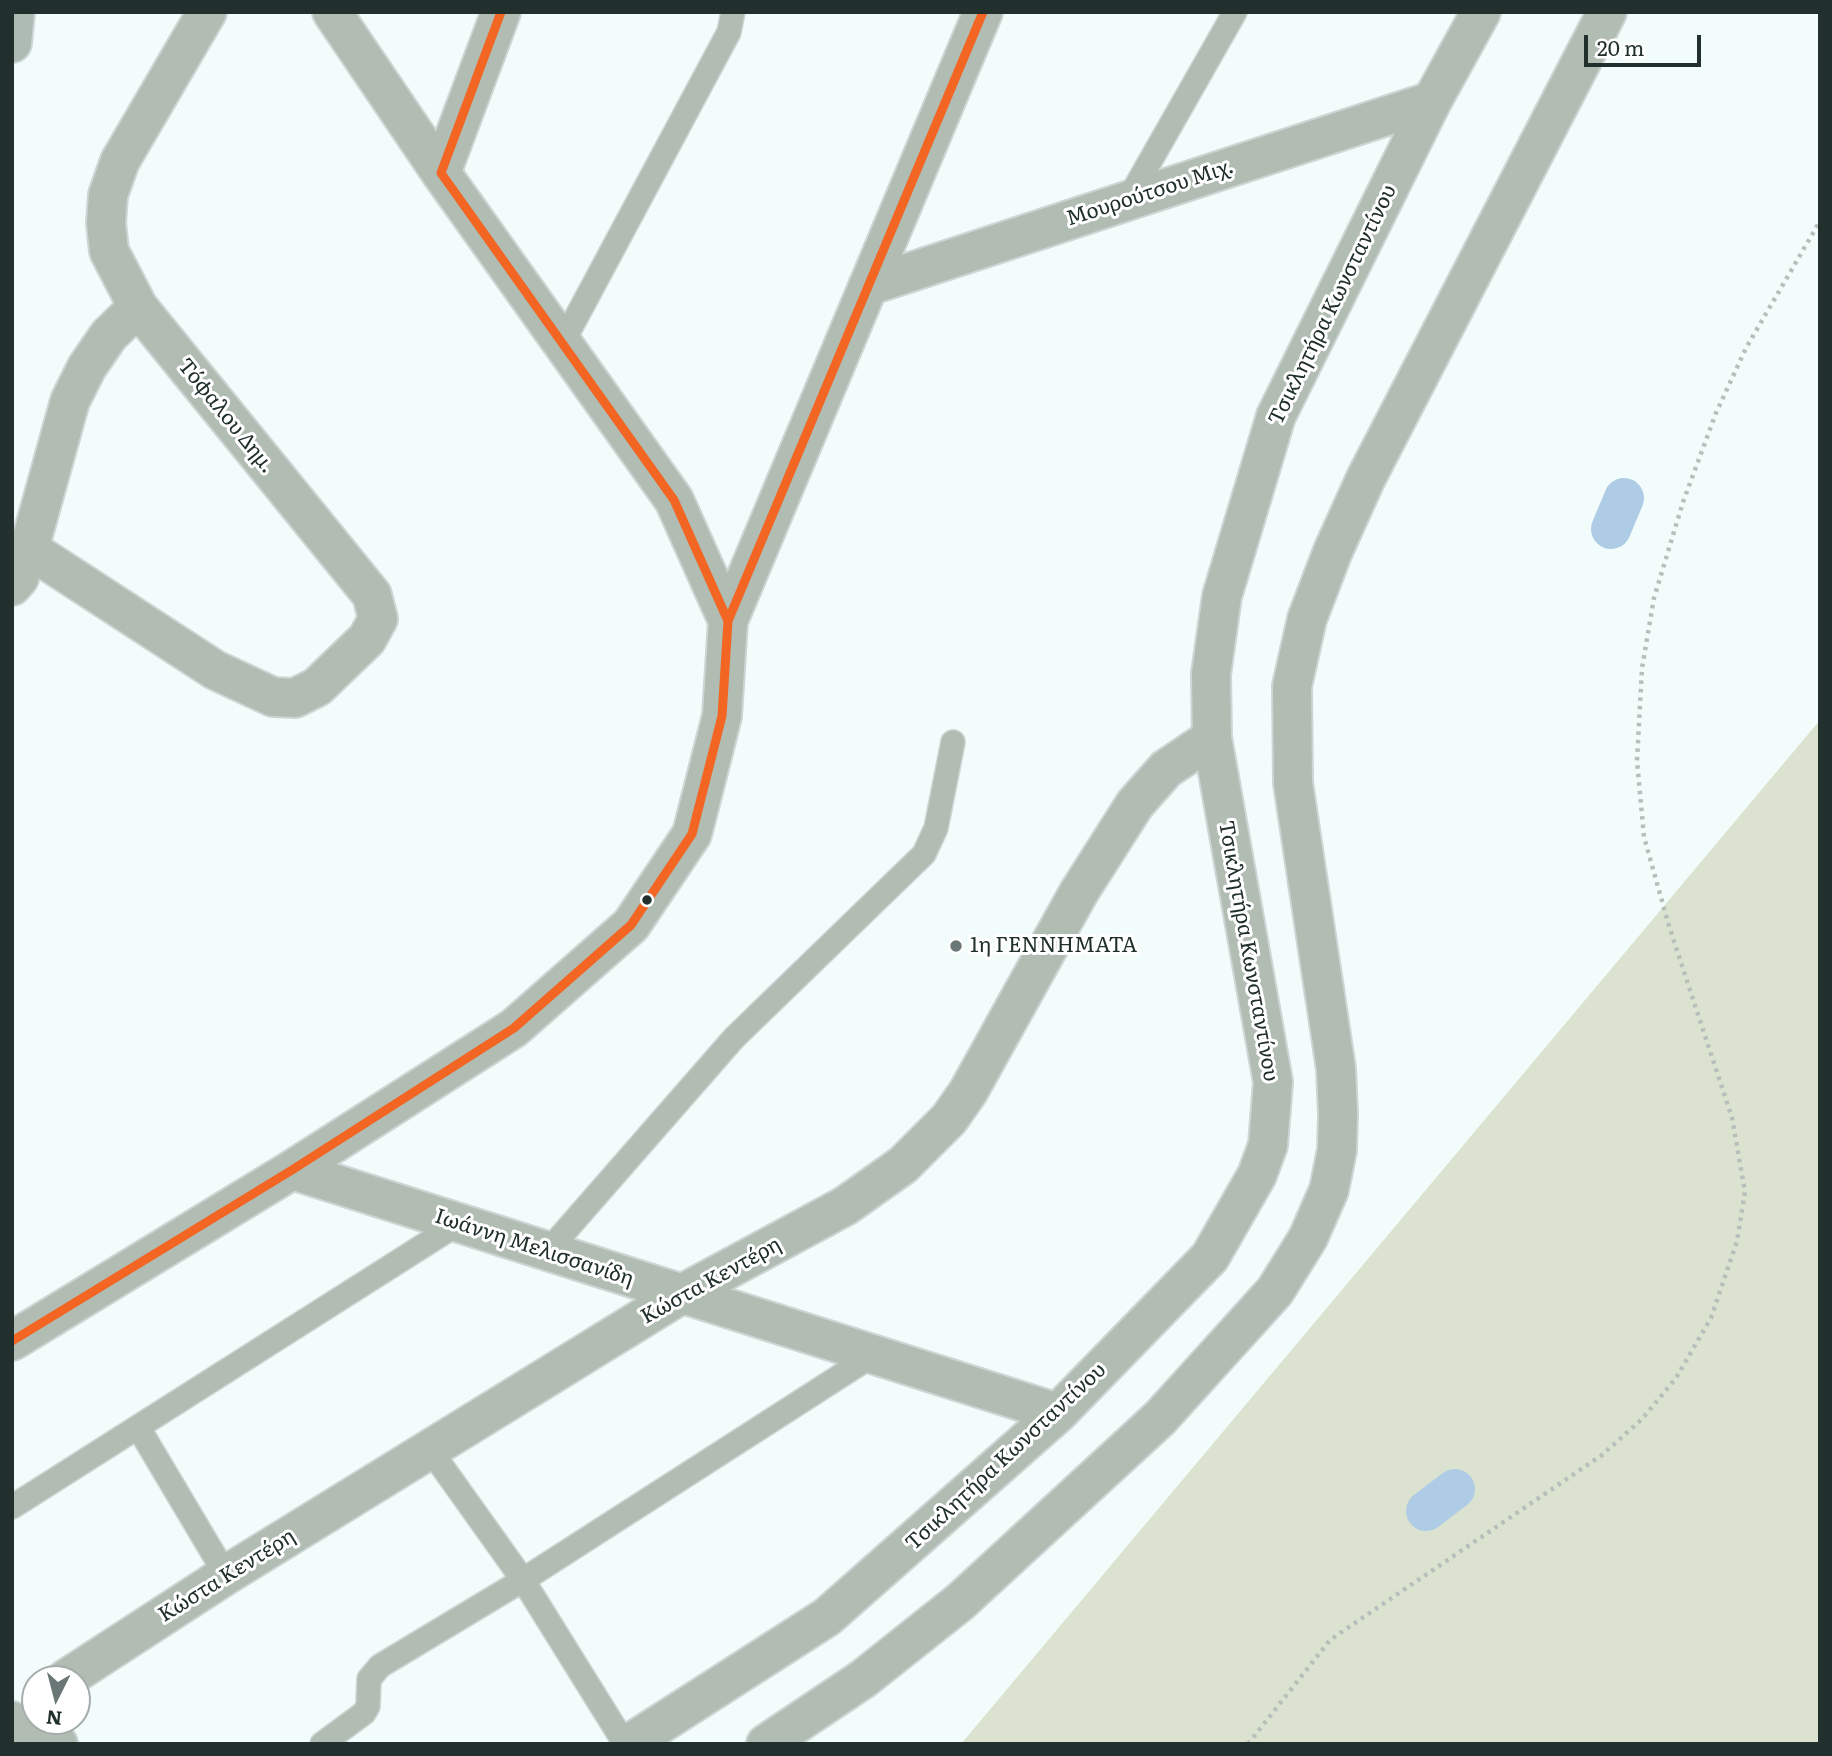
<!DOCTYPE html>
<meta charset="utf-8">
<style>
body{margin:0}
#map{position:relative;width:1832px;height:1756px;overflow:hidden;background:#f2fcfa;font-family:Literata,serif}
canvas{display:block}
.frame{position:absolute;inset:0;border:14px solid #21302d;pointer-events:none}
.north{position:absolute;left:21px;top:1665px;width:70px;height:70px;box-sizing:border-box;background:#fff;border:2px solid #a6acab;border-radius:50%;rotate:186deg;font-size:19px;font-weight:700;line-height:28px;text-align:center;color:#21302d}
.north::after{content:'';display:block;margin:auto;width:24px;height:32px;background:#6a7775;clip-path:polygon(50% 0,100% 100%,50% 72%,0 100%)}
.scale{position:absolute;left:1584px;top:35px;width:117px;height:32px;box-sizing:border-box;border:4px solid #21302d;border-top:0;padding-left:9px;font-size:21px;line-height:24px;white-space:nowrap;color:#21302d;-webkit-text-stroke:5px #fff;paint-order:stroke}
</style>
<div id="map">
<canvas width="1832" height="1756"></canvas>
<div class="frame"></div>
<div class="north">N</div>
<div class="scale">20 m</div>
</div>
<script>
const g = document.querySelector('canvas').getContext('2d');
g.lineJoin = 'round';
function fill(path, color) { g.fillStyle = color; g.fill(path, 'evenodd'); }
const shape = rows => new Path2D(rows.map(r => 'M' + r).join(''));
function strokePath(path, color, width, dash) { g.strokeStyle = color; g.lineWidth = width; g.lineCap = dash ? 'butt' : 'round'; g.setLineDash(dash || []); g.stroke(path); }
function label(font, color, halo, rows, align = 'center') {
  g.font = font + ' Literata,serif'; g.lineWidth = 6; g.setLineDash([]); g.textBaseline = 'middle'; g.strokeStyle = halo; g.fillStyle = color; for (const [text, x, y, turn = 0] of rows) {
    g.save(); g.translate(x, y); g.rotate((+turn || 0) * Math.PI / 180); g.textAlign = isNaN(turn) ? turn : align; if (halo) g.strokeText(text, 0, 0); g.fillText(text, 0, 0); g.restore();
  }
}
const green = shape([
 [1820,720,1820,1744,961,1744]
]);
const canal = shape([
 [1611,529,1624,498],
 [1426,1511,1455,1489]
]);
const path = shape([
 [1248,1744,1330,1640,1602,1455,1642,1419,1676,1378,1711,1318,1737,1241,1745,1192,1732,1118,1669,926,1644,837,1637,761,1642,668,1654,598,1683,502,1716,413,1746,348,1820,221]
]);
const service = shape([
 [1128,200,1235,12],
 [563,342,729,32,733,12],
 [547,1252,734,1038,924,854,936,828,953,742],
 [138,1427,226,1575],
 [431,1451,523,1580,625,1744],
 [12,1507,459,1223],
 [322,1744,364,1713,368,1706,369,1679,380,1666,523,1580,873,1355]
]);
const minor = shape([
 [332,12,441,173,674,500,728,621],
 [441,173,501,12],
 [868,286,1432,101],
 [29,549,215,670,273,697,295,698,317,687,367,639,378,619,372,595,138,307,109,251,106,223,108,195,120,161,207,12],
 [12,586,19,578,29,549,70,401,87,367,109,335,138,307],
 [292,1170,1058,1413],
 [12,1341,292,1170,514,1028,631,925,692,834,722,716,728,621,983,12],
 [66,1679,226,1575,680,1295,845,1206,903,1165,949,1119,968,1092,1079,892,1135,804,1166,769,1212,738],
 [12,1721,58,1744],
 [629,1744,827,1617,1058,1413,1210,1257,1257,1175,1268,1145,1273,1082,1212,738,1211,674,1222,596,1276,416,1432,101,1481,12],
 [766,1744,863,1679,960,1602,1160,1418,1275,1291,1308,1238,1329,1190,1337,1150,1338,1114,1336,1069,1293,783,1292,686,1307,619,1333,551,1366,478,1607,12]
]);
const secondary = shape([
 [12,43,15,12]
]);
const bus1 = shape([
 [501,12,441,173,674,500,728,621],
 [12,1341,292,1170,514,1028,631,925,692,834,722,716,728,621,983,12]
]);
const markers = [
 [647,900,6,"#21302d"],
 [956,946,7,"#6a7775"]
];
const streetNames = [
 ["Μουρούτσου Μιχ.",1150,193,-18],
 ["Τσικλητήρα Κωνσταντίνου",1333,305,-64],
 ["Τόφαλου Δημ.",226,416,51],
 ["Τσικλητήρα Κωνσταντίνου",1248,951,80],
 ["Ιωάννη Μελισσανίδη",534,1248,18],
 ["Κώστα Κεντέρη",711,1281,-29],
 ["Τσικλητήρα Κωνσταντίνου",1006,1457,-43],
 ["Κώστα Κεντέρη",227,1576,-32]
];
const poiNames = [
 ["1η ΓΕΝΝΗΜΑΤΑ",970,946]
];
fill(green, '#dbe3d0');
strokePath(canal, '#aecce6', 40);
strokePath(service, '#cdd6d4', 26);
strokePath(minor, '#cdd6d4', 42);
strokePath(secondary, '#cdd6d4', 42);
strokePath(path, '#b6bfb9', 4.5, [3.5, 5]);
strokePath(service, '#b1bcb3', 23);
strokePath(minor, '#b1bcb3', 38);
strokePath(secondary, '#adbbb2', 38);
strokePath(bus1, '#f26522', 9);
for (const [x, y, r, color] of markers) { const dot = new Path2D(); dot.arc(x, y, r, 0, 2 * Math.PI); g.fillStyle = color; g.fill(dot); strokePath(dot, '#fff', 2.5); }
label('21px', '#21302d', '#fff', streetNames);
label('21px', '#21302d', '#fff', poiNames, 'left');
</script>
